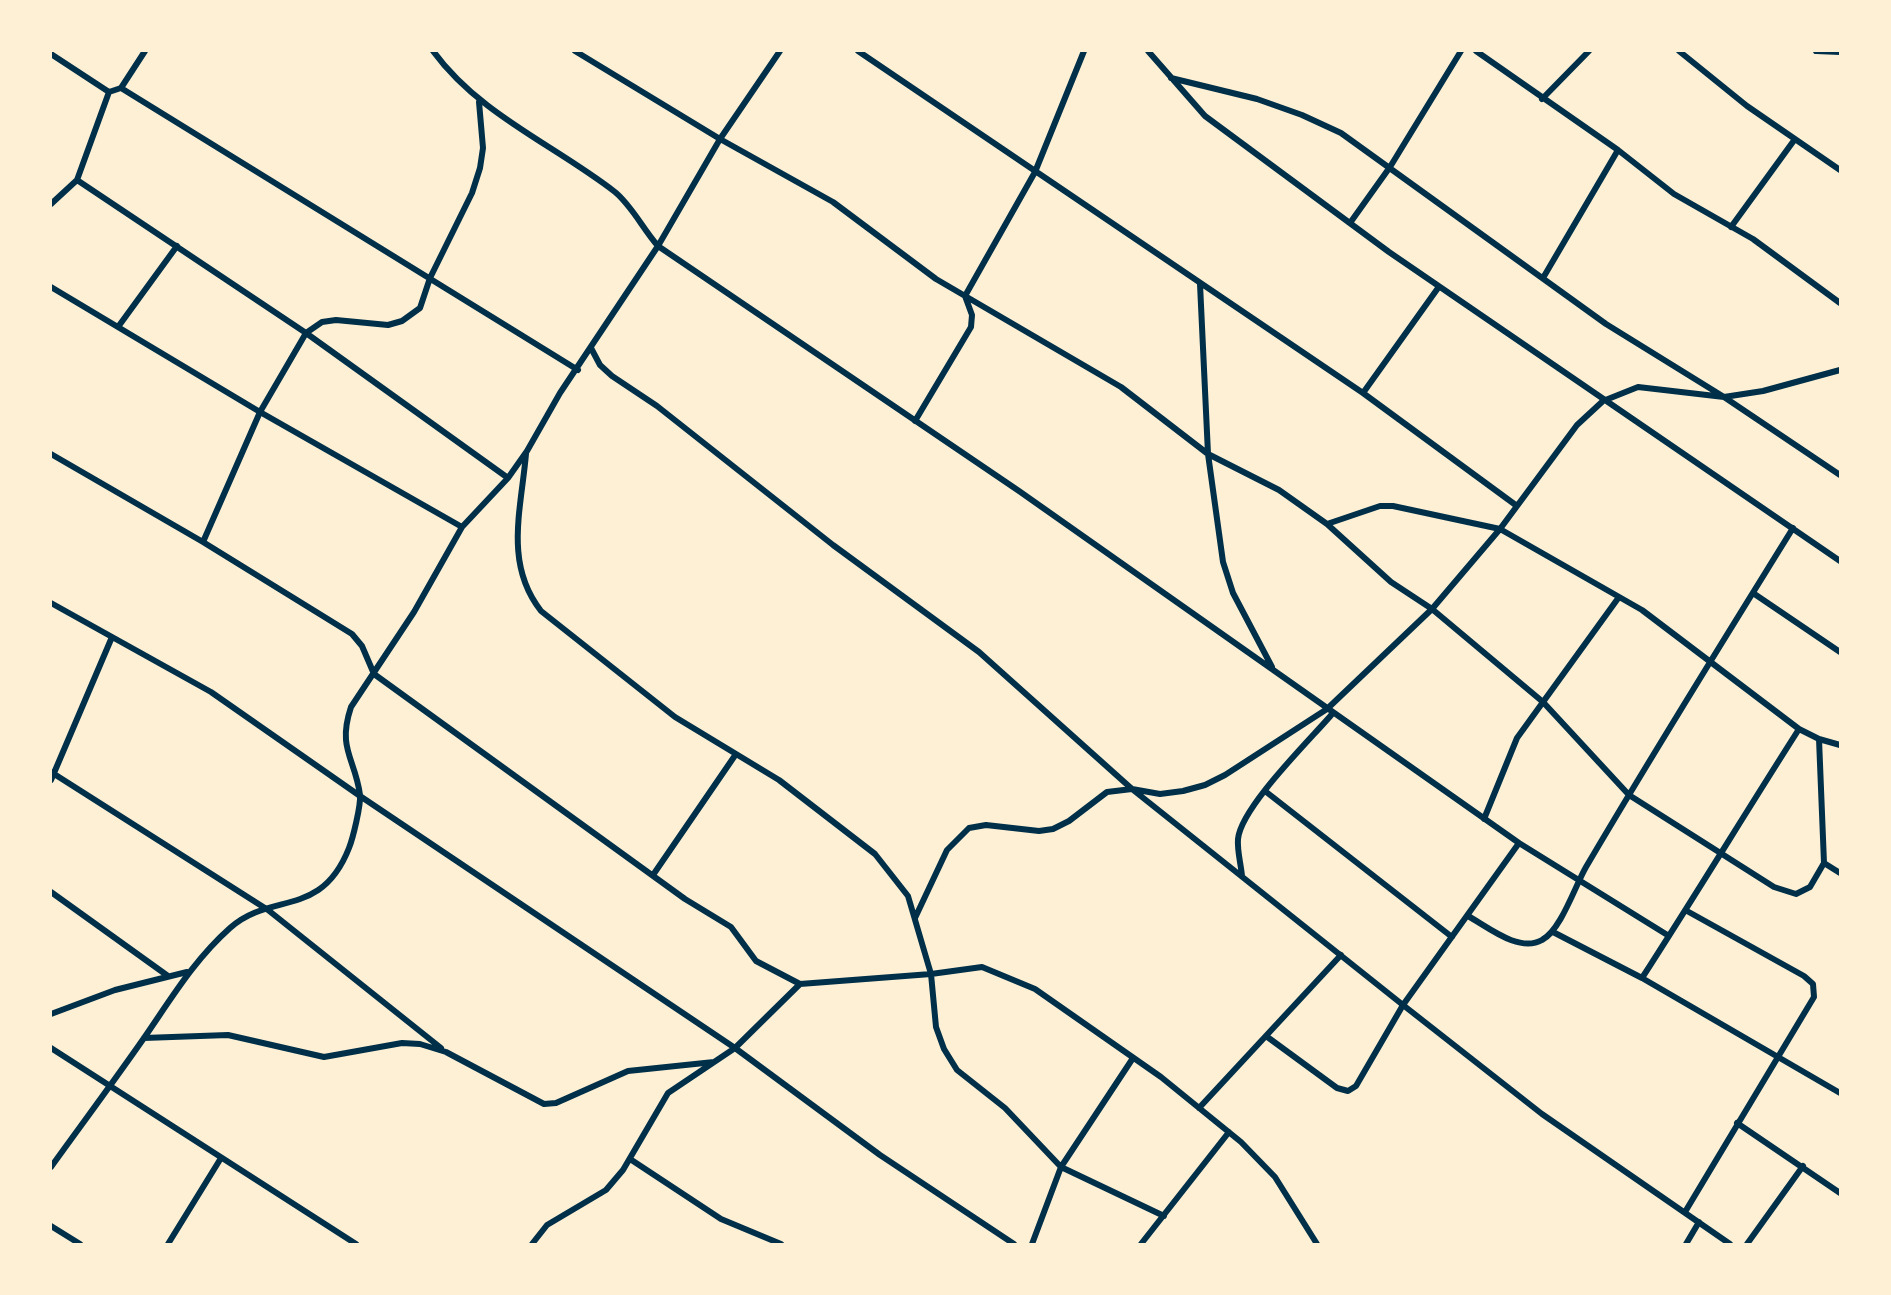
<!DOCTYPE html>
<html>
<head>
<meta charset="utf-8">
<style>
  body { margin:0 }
  #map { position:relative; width:1891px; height:1295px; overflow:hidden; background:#fdf0d5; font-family:Figtree,sans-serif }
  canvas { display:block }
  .frame { position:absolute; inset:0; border:52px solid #fdf0d5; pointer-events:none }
</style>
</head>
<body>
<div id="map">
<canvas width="1891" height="1295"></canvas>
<div class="frame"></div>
</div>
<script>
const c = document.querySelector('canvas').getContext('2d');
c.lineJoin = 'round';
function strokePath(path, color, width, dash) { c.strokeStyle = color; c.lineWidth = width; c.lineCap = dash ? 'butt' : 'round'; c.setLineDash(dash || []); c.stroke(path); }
strokePath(new Path2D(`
  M433,51C480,115 553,144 615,192C632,206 643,229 658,246L1019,491L1519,843L1669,936
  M575,51L720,139L833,202L936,279L1121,387L1208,454L1279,490L1327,524L1391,582L1432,609L1543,702L1629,795L1774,887L1796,894L1810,887L1824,863L1840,873
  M858,51L1363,393L1517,506
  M1148,51L1205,116L1389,252L1840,561
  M1476,51L1618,150L1674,194L1753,239L1840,303
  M1679,51L1747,106L1840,170
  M1816,51L1840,52
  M51,54L109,92
  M1171,78L1257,99L1302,115L1341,133L1606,324L1724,397L1840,475
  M121,88L578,370
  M1542,99L1589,51
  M77,180L306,333L508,478
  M51,204L77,180L109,92L121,88L145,51
  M1350,223L1390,167L1461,51
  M1731,227L1795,139
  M1543,278L1618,150
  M1200,284L1208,454L1223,562L1233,593L1272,667
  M51,287L260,412L462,527
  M118,327L177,246
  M591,348L600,365L612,376L657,406L833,545L979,652L1132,789L1403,1005L1542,1114L1730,1244
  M1363,393L1438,288
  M915,421L971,327L972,315L965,296L1035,172L1084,51
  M51,454L203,542L352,634L362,646L374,674L685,899L731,927L756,961L800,984L931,974L982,967L1035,989L1161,1077L1241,1142L1275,1177L1317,1244
  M526,454C521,510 504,564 541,611L675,717L779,780L875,854L908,896L931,974L936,1027L944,1049L957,1070L1005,1108L1061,1167L1164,1216
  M1327,524L1380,506H1393L1500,529L1642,610L1799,729L1819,739L1840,745
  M203,542L260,412L306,333L322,322L336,320L388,325L402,321L420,308L430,278L472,193L480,168L483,148L479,102
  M1753,593L1840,652
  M51,603L211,692L360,796L735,1048L880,1155L1014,1244
  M1819,739L1824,863
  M51,772L268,910L441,1048
  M51,780L112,637
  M1265,791L1452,937
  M1484,819L1517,738L1619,597
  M653,875L736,754
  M1242,876C1241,864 1237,851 1238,839C1241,807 1311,739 1333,713
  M51,892L168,976
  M1468,916C1488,927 1519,953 1542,940C1561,930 1575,886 1586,867C1653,753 1723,641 1793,528
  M915,918L947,850L969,828L986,825L1039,831L1053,829L1069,821L1107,792L1132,789L1160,794L1183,791L1205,785L1225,775L1327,709L1432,609L1500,529L1577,425L1603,401L1638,387L1724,397L1763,391L1840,370
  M1553,932L1642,978L1840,1093
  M1642,978C1695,896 1746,812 1799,729
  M51,1014L115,990L187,972
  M1266,1036L1337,1088L1348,1091L1356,1086L1403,1005L1519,843
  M144,1038L228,1035L324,1057L402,1043L420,1044L446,1052L544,1104L556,1103L628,1071L714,1062
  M51,1048L356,1244
  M1199,1108L1341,955
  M1737,1123L1840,1193
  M630,1159L721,1219L781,1244
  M51,1167C82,1124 114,1081 144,1038C171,999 194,960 230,928C272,891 321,919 349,848C353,838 361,805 360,795C355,758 337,749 351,707L414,612L462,527L508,478L527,451L560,393L658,246L720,139L780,51
  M1685,1212L1814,997L1813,984L1804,976L1687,911
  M51,1226L80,1244
  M168,1244L221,1158
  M532,1244L547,1225L606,1190L623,1170L668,1093L735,1048L800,984
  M1032,1244L1061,1167L1133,1058
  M1141,1244L1229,1132
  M1686,1244L1699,1222
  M1747,1244L1803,1166`), '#003049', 6);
</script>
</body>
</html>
